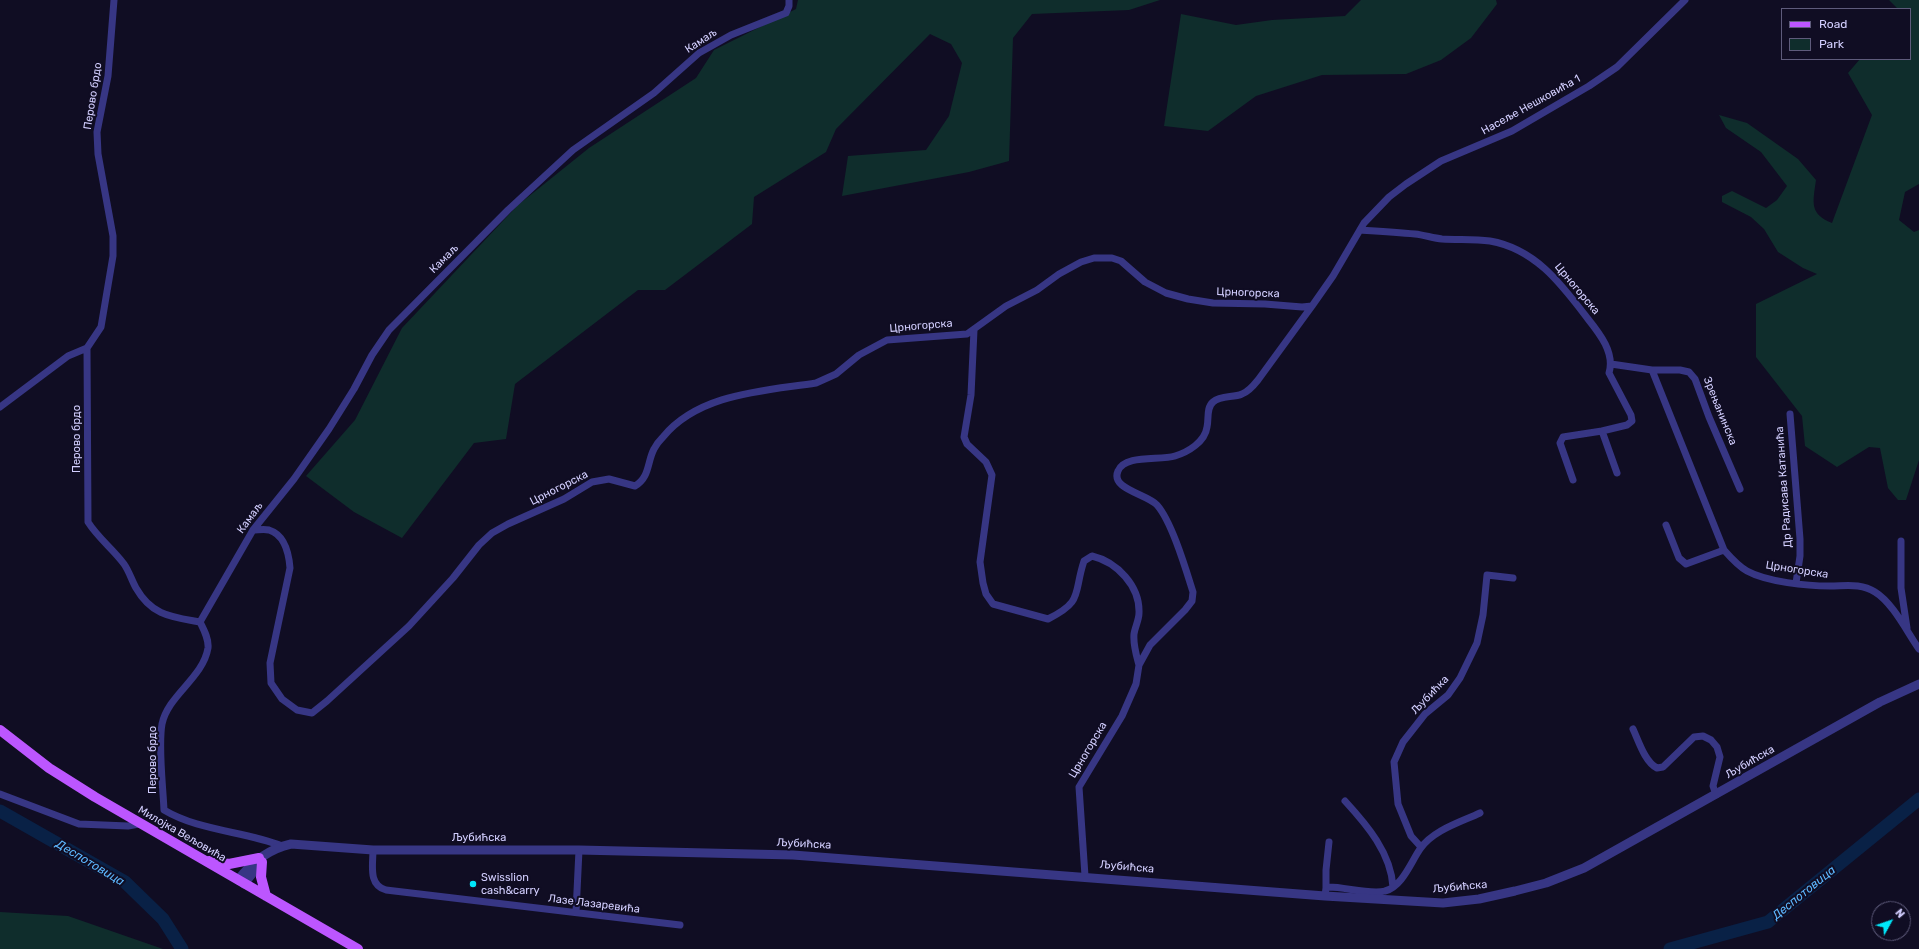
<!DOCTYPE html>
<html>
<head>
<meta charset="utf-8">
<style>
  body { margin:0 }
  #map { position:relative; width:1919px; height:949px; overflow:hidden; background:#100d23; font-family:Rubik,sans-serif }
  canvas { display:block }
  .legend { position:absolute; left:1781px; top:8px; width:130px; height:52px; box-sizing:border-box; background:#100d23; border:1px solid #5e5b7b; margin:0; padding:5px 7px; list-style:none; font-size:12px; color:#d3cfff }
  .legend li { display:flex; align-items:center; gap:8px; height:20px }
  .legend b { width:20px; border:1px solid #5e5b7b }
  .north { position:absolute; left:1871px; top:901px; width:40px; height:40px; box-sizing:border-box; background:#100d23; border:1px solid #5e5b7b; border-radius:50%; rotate:50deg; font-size:11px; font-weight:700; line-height:16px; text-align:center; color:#d3cfff }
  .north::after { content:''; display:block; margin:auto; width:14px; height:18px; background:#00e7fa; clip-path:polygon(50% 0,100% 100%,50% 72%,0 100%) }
</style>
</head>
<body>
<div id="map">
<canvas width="1919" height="949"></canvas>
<ul class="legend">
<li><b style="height:5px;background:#bc56ff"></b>Road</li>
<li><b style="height:11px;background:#0f2d2c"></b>Park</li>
</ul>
<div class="north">N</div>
</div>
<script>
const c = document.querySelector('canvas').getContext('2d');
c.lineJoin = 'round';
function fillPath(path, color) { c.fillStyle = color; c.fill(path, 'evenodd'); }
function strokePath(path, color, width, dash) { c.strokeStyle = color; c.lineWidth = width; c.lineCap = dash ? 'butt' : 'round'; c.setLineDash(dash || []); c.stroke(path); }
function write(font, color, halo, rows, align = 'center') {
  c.font = font + ' Rubik,sans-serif'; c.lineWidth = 4; c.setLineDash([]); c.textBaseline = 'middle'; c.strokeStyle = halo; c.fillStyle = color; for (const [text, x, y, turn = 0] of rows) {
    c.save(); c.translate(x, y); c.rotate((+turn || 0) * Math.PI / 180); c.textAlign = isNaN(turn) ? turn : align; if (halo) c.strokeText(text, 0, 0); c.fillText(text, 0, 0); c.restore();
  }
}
fillPath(new Path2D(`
  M798,0H1160L1129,10L1032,14L1013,38L1009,161L969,172L842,196L848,156L926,150L949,116L962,63L951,44L930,34L836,129L826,152L754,197L752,224L665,290H638L515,384L506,439L474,443L402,538L354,512L306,476L355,420L402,328L518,205L589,148L696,78L714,50L796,9Z
  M1361,0H1496L1497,4L1471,38L1441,60L1406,74L1322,75L1256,96L1208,131L1164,126L1181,14L1236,25L1272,20L1345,16Z
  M1889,0H1919V184L1905,192L1899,220L1914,232L1919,230V460L1906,500H1898L1888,488L1880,448L1869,447L1837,467L1805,446L1802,416L1756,357V304L1817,274L1803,268L1778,252L1764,229L1751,217L1722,202V196L1732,191L1766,208L1777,200L1787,186L1761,152L1726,128L1719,115L1747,123L1798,159L1816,180C1813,202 1809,214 1832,223L1872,115L1848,73L1860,59H1910V9H1898Z
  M0,912L68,916L163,949H0Z`), '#0f2d2c');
strokePath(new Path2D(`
  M0,811L125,882L163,919L182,949
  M1670,949L1768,922L1919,799`), '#092146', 13);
strokePath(new Path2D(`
  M114,0L108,76L97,132L98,154L113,236V256L101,327L87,348L88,522C98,538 113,549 124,564C129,571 132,581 136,588C152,616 172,617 200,622C204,630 209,639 208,648C203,678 168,695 162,724C158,747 163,786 164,810C199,831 244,831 282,846
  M1360,230C1378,231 1397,232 1415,234C1424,235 1433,238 1442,239C1458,240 1474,239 1490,241C1536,249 1562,285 1588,319C1600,334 1615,353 1609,373L1631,415L1632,421L1627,425L1602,431L1617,473
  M974,330L971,395L964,437L967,444L986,462L992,475L980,562L983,583L986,594L993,604L1048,619C1084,601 1073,594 1084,561L1092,556C1117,562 1140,586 1139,613C1139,620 1135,627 1134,634C1133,645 1136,654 1139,665
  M1611,364L1652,370H1680L1689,372L1695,379L1709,417L1740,489
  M1652,370L1724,550C1731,558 1738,566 1747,571C1767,582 1807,586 1830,586C1846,586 1861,583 1875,592C1893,603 1907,632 1919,649
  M0,407L68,356L87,348
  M1790,414L1800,539V556L1796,583
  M1573,480L1560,443L1563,437L1602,431
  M1666,525L1679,558L1686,564L1724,550
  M253,530C258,530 264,529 269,530C285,535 289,555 290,568L270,663L271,683L282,699L297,710L312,713L327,701L409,626L453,578L479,545L492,533L508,524L564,499L592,482L609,479L635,486C650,477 647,462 654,449C656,445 660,440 663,437C699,393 765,391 816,383L836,374L859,355L887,340L967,334L1006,306L1037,290L1059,274L1081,262L1094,258H1112L1121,261L1145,282L1166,293L1188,299L1213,303L1265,304L1302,307L1312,306L1333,276L1364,223L1389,197L1406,184L1441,161L1512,131L1589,86L1617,67L1685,0
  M1901,541V588L1907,628
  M200,622L253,530L294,479L329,429L354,389L372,355L389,330L508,210L573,150L654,93L699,53L731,35L786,13L789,6V0
  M1633,729C1639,742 1645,762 1657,768L1663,767L1694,737L1703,736L1711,740L1717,747L1720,757L1713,786L1716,795
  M0,794L79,824L128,826L139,824
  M1345,801C1367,825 1391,853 1393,887
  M1421,847L1411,836L1398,804L1394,762L1403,742L1425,714L1448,695L1460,678L1477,643L1483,615L1487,575L1513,578
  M373,850C373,865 368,885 386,890L680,925
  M1085,876L1079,787L1122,716L1136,684L1139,665L1150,645L1185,610L1192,601L1193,592C1186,570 1172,522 1157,505C1147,494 1110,489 1118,471C1125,454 1160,461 1175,456C1188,452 1205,442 1207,427C1209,419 1206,408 1213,402C1221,395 1233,398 1242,394C1248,392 1254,385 1258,380L1312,306
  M1326,888V870L1329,842
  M1325,896L1326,888L1329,887C1345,887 1371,895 1385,891C1402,887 1411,862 1420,849C1433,830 1461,822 1480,813
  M576,912L579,850`), '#373684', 7);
strokePath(new Path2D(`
  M238,880C251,863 269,849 291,844L373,850H579L793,855L1325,896L1443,903L1479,899L1515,891L1546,883L1584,868L1880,702L1919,684
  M244,884L260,864`), '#373684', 9);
strokePath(new Path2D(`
  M0,730L49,768L95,797L358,949
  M209,861L229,864L259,858
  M262,862L261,877L266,896`), '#bc56ff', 10);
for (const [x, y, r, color] of [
  [473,884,4,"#00e7fa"]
]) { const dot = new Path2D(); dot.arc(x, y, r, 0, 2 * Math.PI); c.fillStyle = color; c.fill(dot); strokePath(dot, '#100d23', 1.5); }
write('11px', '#d3cfff', '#100d23', [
  ["Камаљ",701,41,-33],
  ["Перово брдо",93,96,-81],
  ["Насеље Нешковића 1",1531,105,-29],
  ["Камаљ",444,259,-45],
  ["Црногорска",1577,289,50],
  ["Црногорска",1248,293,2],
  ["Црногорска",921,326,-5],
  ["Зрењанинска",1720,411,68],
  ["Перово брдо",77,439,-90],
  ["Др Радисава Катанића",1784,487,-94],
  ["Црногорска",559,488,-27],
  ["Камаљ",250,518,-54],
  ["Црногорска",1797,570,9],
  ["Љубићка",1430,695,-46],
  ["Црногорска",1088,750,-59],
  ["Перово брдо",153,760,-90],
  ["Љубићска",1750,762,-30],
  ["Милојка Вељовића",182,834,30],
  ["Љубићска",479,838],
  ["Љубићска",804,844,3],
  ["Љубићска",1127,867,5],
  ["Љубићска",1460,887,-5],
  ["Лазе Лазаревића",594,904,7]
]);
write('11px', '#d3cfff', '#100d23', [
  ["Swisslion",481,878],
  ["cash&carry",481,891]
], 'left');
write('italic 12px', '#5db8ff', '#100d23', [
  ["Деспотовица",90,863,31],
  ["Деспотовица",1804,893,-39]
]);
</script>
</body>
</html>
